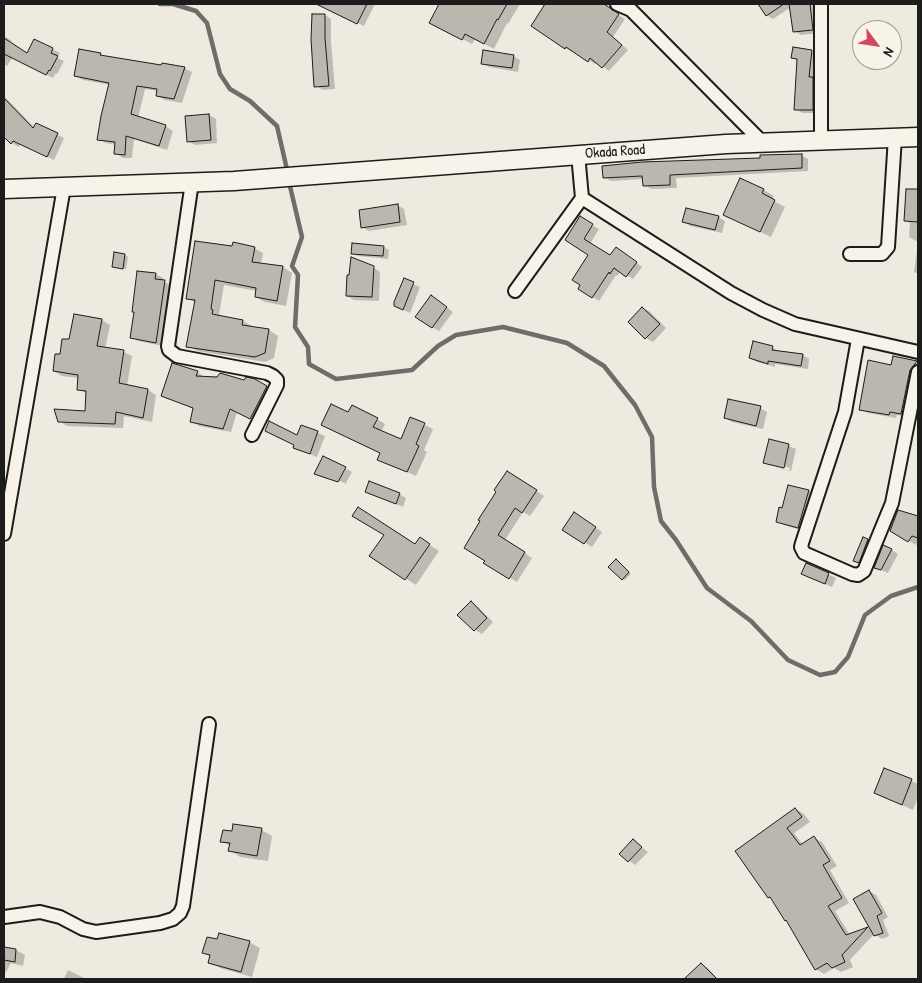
<!DOCTYPE html>
<html>
<head>
<meta charset="utf-8">
<style>
  body { margin:0 }
  #map { position:relative; width:922px; height:983px; overflow:hidden; background:#eeeae0; font-family:"Patrick Hand",sans-serif }
  canvas { display:block }
  .frame { position:absolute; inset:0; border:5px solid #1c1c1c; pointer-events:none }
  .north { position:absolute; left:852px; top:20px; width:50px; height:50px; box-sizing:border-box; background:#f7f3e8; border:1px solid #9f9d96; border-radius:50%; rotate:121deg; font-size:14px; font-weight:700; line-height:20px; text-align:center; color:#1c1c1c }
  .north::after { content:''; display:block; margin:auto; width:18px; height:22px; background:#d1495b; clip-path:polygon(50% 0,100% 100%,50% 72%,0 100%) }
</style>
</head>
<body>
<div id="map">
<canvas width="922" height="983"></canvas>
<div class="frame"></div>
<div class="north">N</div>
</div>
<script>
const context = document.querySelector('canvas').getContext('2d');
context.lineJoin = 'round';
function fillPath(path, color) {
  context.fillStyle = color;
  context.fill(path, 'evenodd');
}
function poly(rows) {
  const path = new Path2D();
  for (const r of rows) {
    path.moveTo(r[0], r[1]);
    for (let i = 2; i < r.length; i += 2) path.lineTo(r[i], r[i + 1]);
  }
  return path;
}
function trace(path, color, width, dash) {
  context.strokeStyle = color;
  context.lineWidth = width;
  context.lineCap = dash ? 'butt' : 'round';
  context.setLineDash(dash || []);
  context.stroke(path);
}
function label(font, color, halo, rows, align = 'center') {
  context.font = font + ' "Patrick Hand",sans-serif';
  context.lineWidth = 4;
  context.setLineDash([]);
  context.textBaseline = 'middle';
  context.strokeStyle = halo;
  context.fillStyle = color;
  for (const [text, x, y, turn = 0] of rows) {
    context.save();
    context.translate(x, y);
    context.rotate((+turn || 0) * Math.PI / 180);
    context.textAlign = isNaN(turn) ? turn : align;
    if (halo) context.strokeText(text, 0, 0);
    context.fillText(text, 0, 0);
    context.restore();
  }
}
const shadow = poly([
  [327,4,375,4,364,26,325,7],
  [441,4,520,4,508,24,507,23,494,49,475,39,472,44,431,23],
  [547,4,602,4,625,19,613,37,628,50,609,71,596,62,595,64,573,50,572,52,532,26],
  [759,4,817,4,819,33,801,35,794,31,791,7,773,19,766,15],
  [325,15,331,19,331,42,335,89,323,90,316,86],
  [4,36,12,41,10,43,27,54,35,40,60,53,57,58,64,61,57,74,56,73,53,78,12,58,7,66,4,64],
  [794,48,812,51,818,54,819,113,802,113,796,109,798,61,792,57],
  [100,54,105,57,162,67,184,68,192,72,182,103,165,100,157,96,158,91,145,89,138,118,165,126,173,131,167,150,134,139,132,158,123,158,116,153,116,145,106,143,98,139,110,85,83,80,75,76],
  [513,56,520,60,518,72,489,67,482,63],
  [4,96,35,128,36,124,64,138,54,160,21,144,18,147,4,136],
  [209,115,216,119,217,143,195,145,188,141],
  [801,155,808,159,808,171,676,178,677,188,651,189,644,185,644,179,611,181,604,177],
  [764,190,774,196,772,200,785,207,771,237,735,220],
  [907,190,918,191,918,274,914,272,918,242,909,237,910,223,906,221],
  [397,205,404,209,407,225,369,231,362,227],
  [718,217,725,221,722,233,690,226,684,222],
  [580,218,599,229,590,244,610,256,623,252,642,267,633,279,621,271,617,276,616,275,599,301,579,288,590,254,567,240],
  [383,247,389,250,388,259,358,256,352,253],
  [233,248,254,248,263,253,261,264,283,267,292,273,286,306,265,302,256,297,257,291,224,285,219,315,221,317,243,321,252,326,252,328,269,330,278,336,274,358,265,362,197,351,188,346,196,303,187,298],
  [125,255,128,257,126,269,113,266],
  [373,267,380,272,379,301,354,300,347,296],
  [156,274,163,278,162,281,172,286,163,346,138,341,132,337],
  [404,280,420,287,410,313,395,306],
  [438,301,453,312,439,331,432,327],
  [643,308,650,312,666,328,653,342,646,338,629,322],
  [102,320,110,325,105,349,124,352,132,356,127,386,148,390,156,395,152,422,124,416,123,428,67,426,59,421,87,412,87,394,79,389,79,378,62,376,54,371,70,341],
  [772,348,779,351,803,355,809,359,808,369,775,364,775,367,757,362,750,358],
  [894,357,918,363,918,372,908,417,897,415,896,418,868,413,861,409,892,366],
  [197,372,205,377,245,382,254,380,274,391,258,422,237,412,231,432,199,426,191,421,194,409,162,396],
  [760,408,767,412,763,429,732,422,725,418],
  [349,414,377,419,385,424,381,432,402,440,411,418,433,429,424,450,427,452,416,476,378,459,381,453],
  [302,426,325,436,317,457,301,451,298,436],
  [770,441,789,446,796,449,791,471,771,466,789,471,790,468,770,463,770,466,765,462],
  [345,468,352,472,345,485,345,483,321,475],
  [515,477,544,496,530,516,523,512,505,540,532,558,517,582,485,562],
  [808,491,815,495,805,531,784,525,777,521,783,510],
  [367,492,399,494,406,498,403,507],
  [899,512,918,518,918,540,916,545,891,530],
  [581,518,602,532,592,547,564,529],
  [864,538,875,544,862,564,855,560],
  [420,539,439,551,416,585,371,556,415,545],
  [892,550,898,554,888,573,876,568],
  [619,562,631,574,625,580,622,579],
  [806,564,836,578,832,587,809,577],
  [471,603,478,607,493,622,482,634,475,630],
  [885,769,918,784,918,797,913,810,875,793],
  [796,809,804,814,810,822,794,833,803,845,814,838,822,842,837,866,830,870,849,903,835,911,850,935,868,928,872,931,869,891,876,895,888,917,883,920,889,936,882,939,874,934,850,960,853,967,841,972,834,968,824,974,816,969,789,922,786,920,774,900,769,897,737,851],
  [262,830,272,836,268,861,240,857,230,850,230,846,222,841,233,833],
  [633,840,648,852,635,865,621,854],
  [249,942,260,948,252,977,220,968,210,962,211,957,204,953],
  [4,948,16,950,25,955,23,966,11,963,4,975],
  [701,964,708,968,718,979,691,979,688,977],
  [68,970,86,979,64,979]
]);
const stream = poly([
  [160,4,173,4,196,11,207,23,220,74,230,89,250,101,277,126,288,174],
  [289,182,302,237,292,266,298,275,295,327,308,347,309,364,336,379,412,370,438,346,456,335,503,327,567,343,604,366,635,405,652,437,654,487,661,521,676,540,707,588,751,621,788,660,820,675,835,672,848,657,865,615,891,596,918,587]
]);
const building = poly([
  [316,4,367,4,357,24,316,4],
  [439,4,507,4,498,20,497,19,484,44,465,34,462,40,429,23,439,4],
  [545,4,604,4,619,14,607,32,622,45,602,68,590,58,588,62,566,47,565,49,531,26,545,4],
  [758,4,784,4,766,16,758,4],
  [789,4,810,4,813,30,793,32,789,4],
  [312,14,325,14,325,38,329,86,314,87,311,39,312,14],
  [4,38,27,53,34,39,53,48,51,53,58,56,50,71,49,70,46,75,4,54,4,38],
  [793,47,812,50,809,77,813,77,813,110,794,110,797,59,791,58,793,47],
  [79,49,101,53,100,55,161,65,162,63,185,67,174,99,156,96,157,89,137,86,131,114,166,125,159,146,126,136,125,155,114,154,115,142,97,140,101,116,109,83,74,76,79,49],
  [483,50,514,55,512,68,481,64,483,50],
  [4,98,33,128,36,123,58,133,47,157,13,141,11,144,4,137,4,98],
  [209,114,211,140,187,142,185,116,209,114],
  [802,154,802,168,670,175,670,185,643,186,642,176,603,178,602,166,642,162,760,158,760,155,802,154],
  [740,178,764,189,762,193,775,200,760,232,723,215,740,178],
  [906,189,918,189,918,222,904,221,906,189],
  [398,204,400,222,361,228,359,210,398,204],
  [686,208,719,216,715,230,682,222,686,208],
  [580,216,593,224,584,239,610,255,616,247,637,262,626,277,614,268,610,274,609,272,592,298,578,289,580,285,572,280,588,255,565,240,580,216],
  [195,241,232,246,233,242,255,247,252,262,283,266,277,301,255,297,256,288,215,280,211,309,213,310,212,314,243,320,242,325,269,329,265,353,255,357,186,347,195,300,186,299,195,241],
  [352,243,384,246,383,256,351,254,352,243],
  [114,252,125,254,123,269,112,267,114,252],
  [351,257,374,266,372,297,346,296,347,275,349,275,351,257],
  [137,271,156,273,155,279,165,280,156,343,130,338,134,312,132,312,137,271],
  [404,278,414,282,403,310,394,306,394,302,404,278],
  [431,295,447,307,432,328,415,317,431,295],
  [642,307,660,324,645,339,628,322,642,307],
  [74,314,102,319,97,346,124,350,119,383,148,389,143,418,116,412,115,424,58,422,54,409,85,411,86,391,77,390,78,375,53,371,55,354,60,354,62,339,69,339,74,314],
  [753,341,773,346,772,350,803,354,801,366,768,361,768,364,749,358,753,341],
  [893,356,917,361,910,370,901,414,890,412,889,415,859,410,868,360,891,365,893,356],
  [172,363,198,371,196,376,217,377,220,373,244,380,246,377,255,379,267,386,250,419,230,409,223,429,190,422,193,408,161,396,172,363],
  [728,399,761,406,756,426,724,418,728,399],
  [331,404,348,412,352,405,378,418,373,427,401,439,410,417,425,423,416,444,419,446,407,472,377,460,380,453,321,425,331,404],
  [269,421,297,435,301,425,318,431,310,454,293,448,294,445,265,431,269,421],
  [769,439,789,444,784,468,763,463,769,439],
  [323,456,346,467,338,482,314,474,323,456],
  [507,471,537,490,522,513,515,508,498,535,525,552,509,579,483,563,485,561,464,548,480,521,478,520,496,492,494,490,507,471],
  [369,481,400,493,396,504,365,492,369,481],
  [788,485,809,490,798,528,776,522,779,507,782,508,788,485],
  [358,507,415,544,420,537,430,544,405,580,369,556,384,535,352,516,358,507],
  [898,510,918,516,918,538,912,536,908,542,890,531,898,510],
  [574,512,596,527,584,544,562,530,574,512],
  [863,537,868,539,859,563,853,561,863,537],
  [883,545,892,549,881,570,874,568,883,545],
  [616,559,629,572,622,580,608,567,616,559],
  [806,563,829,573,825,584,801,574,806,563],
  [471,601,487,618,474,631,457,615,471,601],
  [884,768,912,779,902,805,874,793,884,768],
  [795,808,802,817,787,828,800,845,814,836,830,861,823,865,842,898,828,906,846,935,868,927,842,955,845,962,832,968,827,963,815,970,786,920,785,921,770,897,768,898,735,851,795,808],
  [233,824,262,828,257,856,228,851,230,843,220,842,223,830,232,831,233,824],
  [633,839,642,847,628,862,619,854,633,839],
  [869,890,882,913,877,916,883,933,874,936,853,899,869,890],
  [219,933,250,941,241,972,208,963,210,955,202,953,207,937,217,939,219,933],
  [4,947,16,949,15,962,4,960,4,947],
  [701,963,717,979,684,979,701,963]
]);
const street = poly([
  [617,4,631,10,639,18,763,143],
  [821,4,821,141],
  [578,154,582,198,731,293,763,310,795,324,918,352],
  [192,182,168,346,169,350,177,356,267,373,273,376,277,380,277,385,252,435],
  [850,254,882,254,888,247,895,137],
  [515,291,582,198],
  [858,339,845,412,802,543,801,547,804,553,852,574,858,575,864,571,892,503,918,372],
  [4,534,64,187],
  [4,917,40,912,60,917,83,929,96,932,160,923,173,919,180,913,183,906,209,724]
]);
const secondary = poly([
  [4,189,234,181,726,144,918,137]
]);
const streetNames = [
  ["Okada Road",615,152,-4]
];
fillPath(shadow, '#0003');
trace(stream, '#6f6d69', 4.5);
fillPath(building, '#bab7af');
trace(building, '#1c1c1c', 1);
trace(street, '#1c1c1c', 16);
trace(secondary, '#1c1c1c', 21);
trace(street, '#f7f3e8', 12);
trace(secondary, '#f7f3e8', 18);
label('15px', '#1c1c1c', '#f7f3e8', streetNames);
</script>
</body>
</html>
